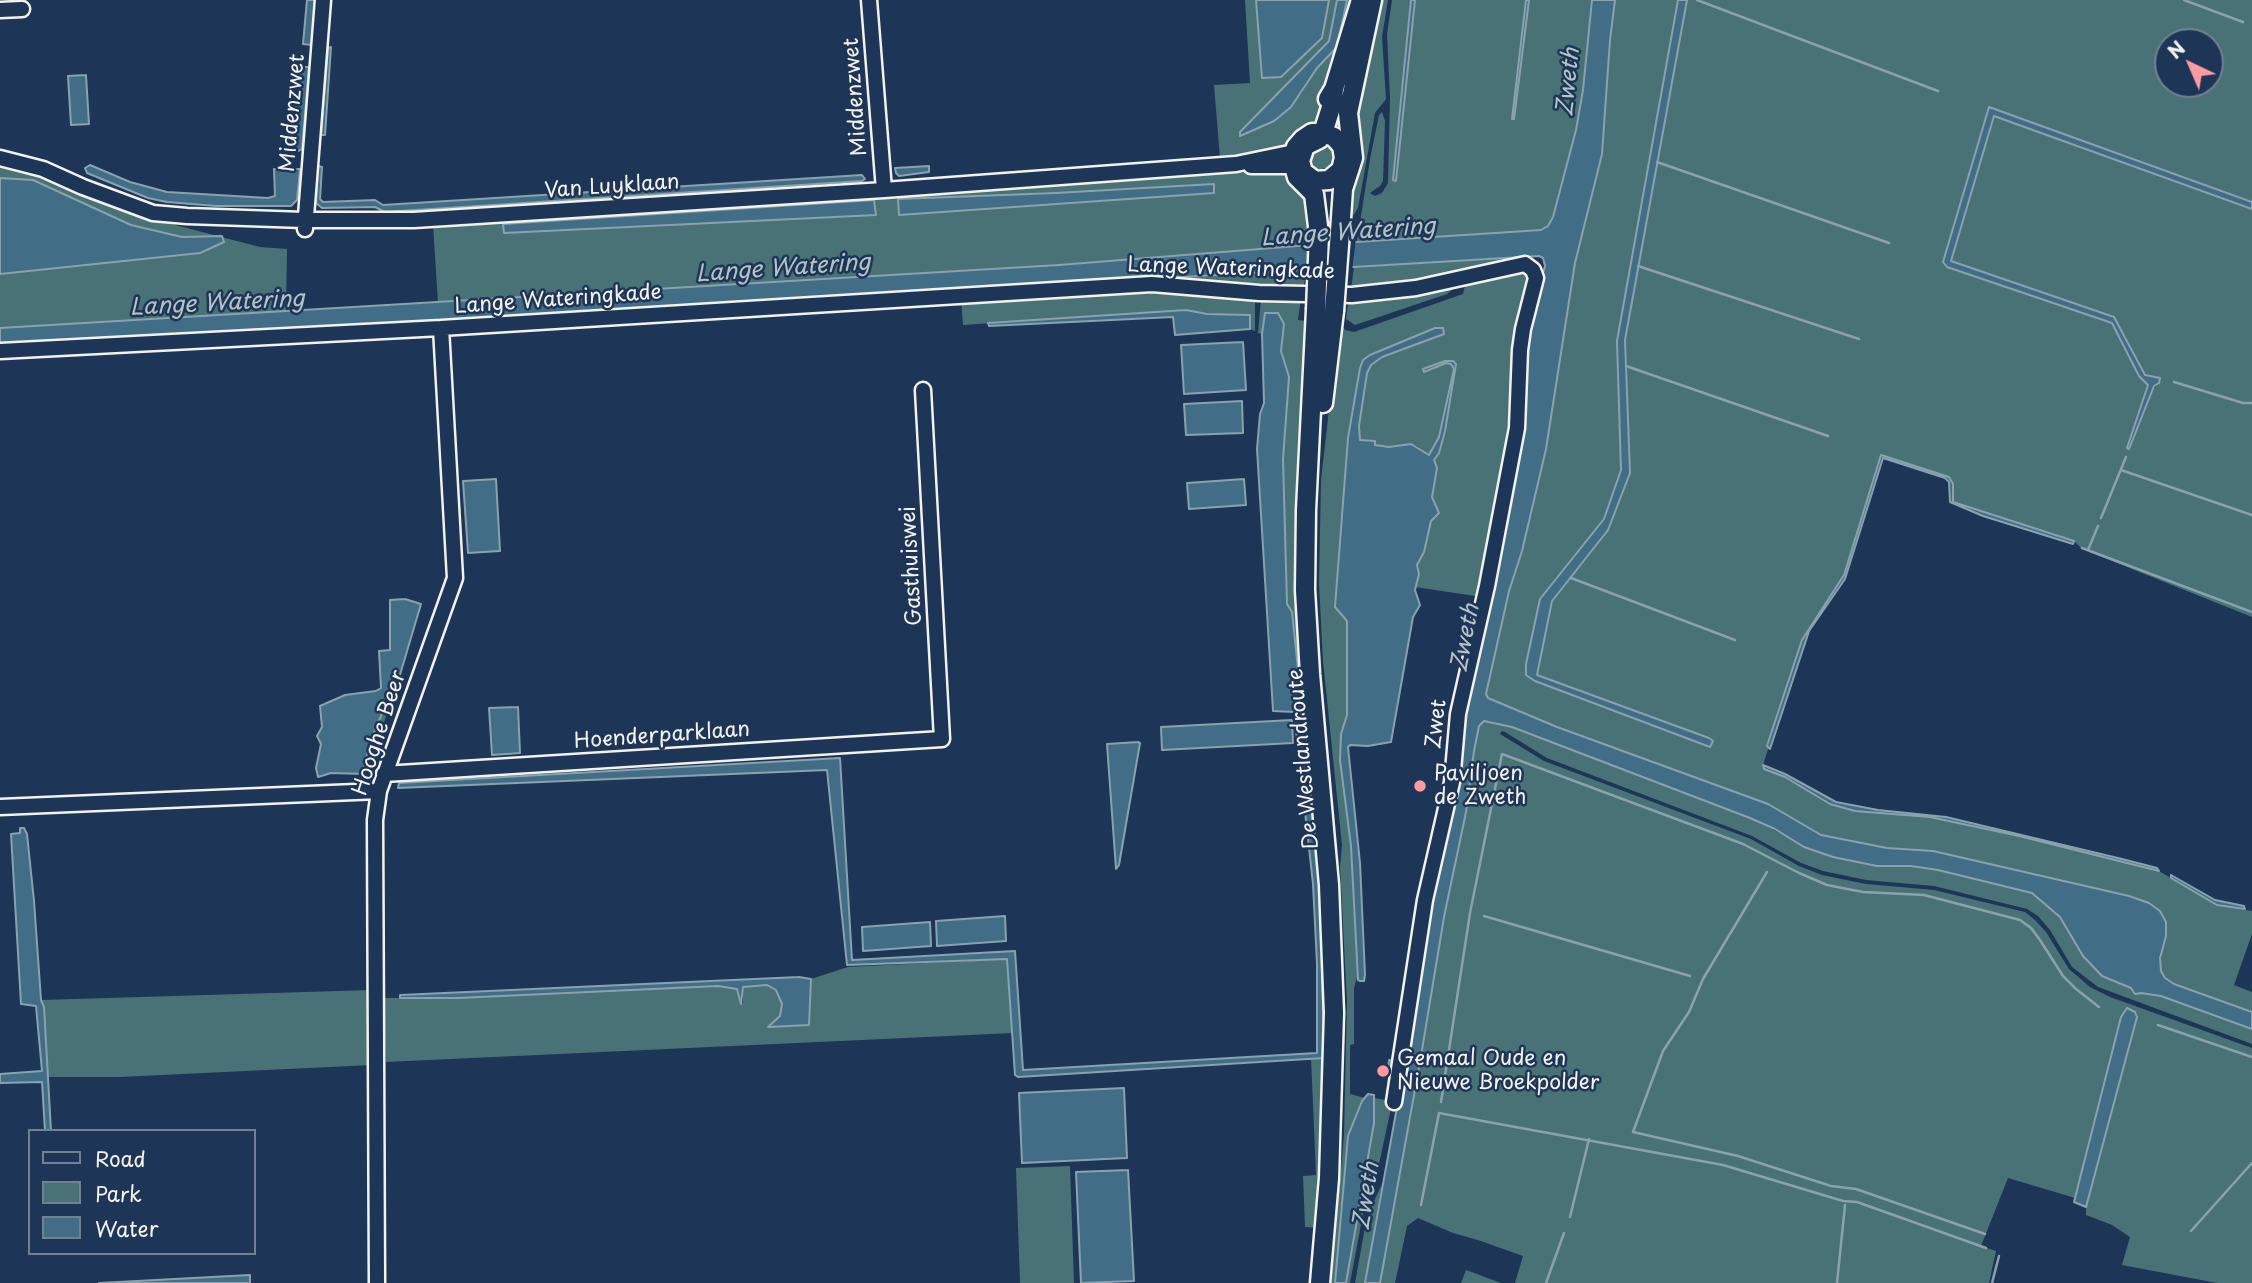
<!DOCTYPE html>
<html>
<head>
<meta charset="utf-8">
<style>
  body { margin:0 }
  #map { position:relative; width:2252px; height:1283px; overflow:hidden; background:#1d3557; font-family:"Playpen Sans",sans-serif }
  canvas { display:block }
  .legend { position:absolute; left:28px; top:1129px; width:228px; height:126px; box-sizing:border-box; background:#1d3557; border:2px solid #738091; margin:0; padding:9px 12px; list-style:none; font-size:21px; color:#f4f1e8 }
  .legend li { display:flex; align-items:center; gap:14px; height:35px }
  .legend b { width:35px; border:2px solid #738091 }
  .north { position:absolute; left:2154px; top:28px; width:70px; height:70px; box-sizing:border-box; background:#1d3557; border:2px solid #738091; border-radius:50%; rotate:316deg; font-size:19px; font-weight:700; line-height:28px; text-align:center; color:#f4f1e8 }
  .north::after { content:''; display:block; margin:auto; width:24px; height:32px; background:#ff9aa2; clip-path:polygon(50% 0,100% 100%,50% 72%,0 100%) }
</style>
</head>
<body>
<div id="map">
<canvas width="2252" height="1283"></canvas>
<ul class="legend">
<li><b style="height:9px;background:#1d3557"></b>Road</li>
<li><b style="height:19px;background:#497277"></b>Park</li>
<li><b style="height:19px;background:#416d87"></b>Water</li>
</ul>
<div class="north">N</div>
</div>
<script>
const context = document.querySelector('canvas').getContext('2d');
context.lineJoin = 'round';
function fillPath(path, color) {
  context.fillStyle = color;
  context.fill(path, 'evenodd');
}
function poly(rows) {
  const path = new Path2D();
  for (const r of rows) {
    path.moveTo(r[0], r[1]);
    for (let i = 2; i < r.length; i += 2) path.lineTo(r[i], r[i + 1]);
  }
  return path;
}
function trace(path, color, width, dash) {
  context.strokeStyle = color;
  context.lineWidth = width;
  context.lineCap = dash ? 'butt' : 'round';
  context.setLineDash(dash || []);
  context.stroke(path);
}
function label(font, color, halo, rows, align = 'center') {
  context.font = font + ' "Playpen Sans",sans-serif';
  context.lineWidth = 5;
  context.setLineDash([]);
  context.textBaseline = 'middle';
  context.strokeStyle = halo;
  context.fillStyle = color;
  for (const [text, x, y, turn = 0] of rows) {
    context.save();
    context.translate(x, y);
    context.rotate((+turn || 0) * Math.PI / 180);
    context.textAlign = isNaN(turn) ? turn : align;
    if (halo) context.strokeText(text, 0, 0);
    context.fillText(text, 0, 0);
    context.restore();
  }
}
const green = poly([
  [1245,0,1256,0,1262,78,1281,77,1322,38,1329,0,1337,0,1329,41,1239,135,1301,94,1317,68,1337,47,1347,0,1356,0,1315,122,1283,148,1250,156,1220,158,1214,85,1250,83],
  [1381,0,1388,0,1382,37,1386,99,1375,113,1358,208,1350,221,1346,221,1351,129],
  [1392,0,1411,0,1393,180,1396,181,1415,0,1592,0,1583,90,1576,130,1561,192,1553,217,1548,226,1541,230,1357,241,1370,159,1379,115,1382,112,1385,121,1383,181,1380,186,1370,193,1375,196,1382,193,1388,183,1390,98,1387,34],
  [1615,0,1678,0,1617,340,1621,470,1604,519,1540,599,1526,675,1535,681,1710,747,1713,741,1709,738,1537,675,1552,601,1608,530,1630,473,1625,340,1687,0,2252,0,2252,202,1989,107,1943,262,1947,267,2112,323,2139,376,2148,384,2146,396,2159,383,2145,376,2114,317,1951,261,1994,115,2252,209,2252,617,2082,549,2074,541,1953,502,1953,484,1949,477,1881,456,1844,575,1802,640,1763,765,1764,769,1785,777,1830,804,1855,811,1930,817,2019,836,2159,871,2217,905,2252,911,2252,934,2234,985,2252,992,2252,1012,2174,984,2165,978,2161,971,2160,958,2166,936,2166,922,2156,907,2149,903,2129,896,1933,851,1887,848,1821,835,1768,804,1557,727,1488,698,1486,694,1509,591,1522,551,1546,449,1575,263,1602,154,1610,40],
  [2168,42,2210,42,2210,84,2168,84],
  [1324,144,1331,149,1333,160,1328,167,1319,170,1313,167,1311,157,1315,152,1321,150],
  [0,164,34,171,152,219,260,247,287,249,286,312,0,328],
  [1276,172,1281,172,1290,179,1309,201,1312,213,1310,245,1059,265,438,303,432,209,505,204,872,196,1174,174],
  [1538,256,1460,276,1351,290,1354,267],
  [1521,270,1530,279,1516,390,1482,597,1415,587,1419,574,1418,562,1424,552,1428,529,1431,521,1439,511,1432,497,1437,468,1434,460,1417,446,1408,444,1390,447,1375,445,1375,442,1347,621,1347,715,1341,734,1340,760,1351,846,1358,974,1354,988,1354,1044,1350,1045,1350,1094,1365,1098,1348,1136,1335,1283,1331,1283,1344,1135,1347,1001,1340,867,1342,845,1323,661,1319,583,1321,480,1339,321,1345,330,1354,332,1463,294,1466,281],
  [1306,271,1303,291,1163,279],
  [1450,286,1453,289,1447,294,1355,325,1346,319,1349,298],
  [1154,287,1255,296,1255,331,1250,329,1250,315,1207,314,1186,310,963,325,961,299],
  [1261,299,1301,299,1298,320,1306,321,1305,353,1309,364,1305,447,1329,946,1322,1228,1305,1227,1303,1176,1316,1175,1311,1058,1324,1058,1320,879,1292,612,1287,604,1283,459,1289,377,1281,351,1284,324,1265,313,1262,334,1258,333],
  [394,695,365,774,364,767,371,740,388,699],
  [1484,721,1512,727,1750,818,1818,852,1833,857,1877,866,1911,866,1938,870,2032,893,2060,917,2083,956,2102,976,2131,988,2137,994,2141,993,2161,996,2252,1029,2252,1044,2098,987,2072,967,2050,930,2038,916,2027,909,1934,886,1866,880,1823,871,1801,863,1752,836,1547,758,1505,732,1502,731,1500,734,1544,761,1751,839,1799,866,1822,875,1866,884,1934,890,2025,912,2035,920,2046,932,2069,969,2090,987,2110,997,2252,1048,2252,1283,2217,1283,2122,1265,2130,1237,2112,1225,2086,1215,2086,1207,2137,1017,2135,1012,2122,1014,2075,1198,2008,1178,1981,1246,1996,1251,1989,1283,1515,1283,1523,1256,1478,1240,1453,1233,1418,1218,1407,1226,1395,1283,1380,1283,1420,1062,1444,917,1466,812,1474,751,1479,726],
  [1007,959,1013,1033,386,1062,383,998,458,998,718,986,737,989,740,1003,743,1003,743,987,767,985,776,990,782,1004,780,1016,769,1027,808,1025,811,979,848,967],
  [372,990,372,1065,120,1077,48,1077,44,1007,41,1000],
  [1374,1098,1386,1100,1391,1108,1374,1188,1363,1214,1350,1283,1346,1283,1374,1124],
  [1070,1166,1074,1283,1020,1283,1016,1168],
  [1382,1184,1365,1283,1355,1283,1367,1216],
  [1466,1270,1501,1283,1461,1283]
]);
const water = poly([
  [307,0,315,0,312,45,303,44,307,0],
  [1256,0,1329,0,1322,38,1281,77,1262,78,1256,0],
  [1337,0,1347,0,1337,47,1317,68,1291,107,1274,121,1240,136,1240,132,1329,41,1337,0],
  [1411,0,1415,0,1396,181,1393,180,1411,0],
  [1526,0,1529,0,1514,119,1512,119,1526,0],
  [1592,0,1615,0,1610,40,1602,154,1575,263,1546,449,1522,551,1509,591,1486,694,1488,698,1557,727,1768,804,1821,835,1887,848,1933,851,2129,896,2149,903,2160,911,2166,922,2166,936,2160,958,2161,971,2165,978,2174,984,2252,1012,2252,1029,2161,996,2141,993,2135,994,2131,988,2102,976,2083,956,2060,917,2032,893,1938,870,1911,866,1877,866,1833,857,1804,847,1775,829,1750,818,1512,727,1484,721,1479,726,1474,751,1466,812,1444,917,1420,1062,1380,1283,1365,1283,1403,1074,1388,1069,1389,1060,1403,1062,1465,704,1522,436,1528,325,1545,266,1543,258,1539,256,0,347,0,328,1059,265,1310,245,1541,230,1548,226,1553,217,1576,130,1583,90,1592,0],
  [1678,0,1687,0,1625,340,1630,473,1608,530,1552,601,1537,675,1709,738,1713,741,1710,747,1535,681,1526,675,1526,664,1540,599,1604,519,1621,470,1617,341,1678,0],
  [331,47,325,135,321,135,328,48,331,47],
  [301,67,309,67,302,149,298,151,294,149,297,121,295,109,300,93,301,67],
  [86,75,89,124,71,125,68,76,86,75],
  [1989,107,2252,202,2252,209,1994,116,1951,261,2114,317,2145,375,2160,378,2159,383,2154,386,2129,449,2127,448,2148,385,2139,376,2112,323,1947,267,1943,262,1989,107],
  [90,165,130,182,167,192,268,198,275,196,274,169,300,169,297,200,291,206,216,206,167,202,148,198,87,173,85,168,90,165],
  [318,166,322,167,320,199,323,202,375,200,383,205,862,175,865,179,862,181,385,212,375,207,322,208,316,203,318,166],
  [929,166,929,172,899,176,896,173,895,168,929,166],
  [0,178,33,180,131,225,182,237,222,236,224,242,200,253,0,274,0,178],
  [1214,184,1214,193,899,215,898,199,1056,193,1214,184],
  [874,200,876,215,504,233,503,224,874,200],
  [1186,310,1207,314,1250,315,1250,329,1175,335,1173,317,989,326,988,323,1186,310],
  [1265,313,1278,313,1284,324,1281,351,1289,377,1283,459,1287,604,1292,612,1320,879,1324,1058,1018,1077,1015,1075,1007,959,847,965,827,770,398,788,399,783,840,758,852,960,1015,951,1023,1070,1317,1053,1317,964,1313,884,1294,712,1273,711,1257,449,1260,414,1264,403,1262,334,1265,313],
  [1435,328,1443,328,1444,334,1382,357,1371,365,1367,373,1359,426,1360,440,1375,441,1375,445,1389,447,1411,444,1429,455,1439,437,1454,369,1451,364,1446,363,1424,372,1423,369,1445,361,1453,361,1456,364,1445,431,1439,453,1434,460,1437,468,1432,497,1439,513,1431,521,1424,552,1417,565,1419,574,1415,590,1420,605,1413,617,1391,742,1368,746,1350,745,1348,747,1360,863,1365,975,1364,981,1360,981,1358,980,1351,846,1340,760,1341,734,1347,715,1347,621,1335,607,1348,438,1360,368,1363,360,1370,355,1435,328],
  [1243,342,1246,390,1184,394,1181,345,1243,342],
  [1242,401,1243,433,1186,435,1184,404,1242,401],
  [1881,455,1949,477,1953,484,1953,502,2074,541,2073,544,1983,516,1950,502,1949,482,1945,478,1883,458,1845,579,1809,631,1770,749,1767,746,1802,640,1844,575,1881,455],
  [496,479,500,551,468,553,463,481,496,479],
  [1244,479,1246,505,1189,509,1187,483,1244,479],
  [405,599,421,604,394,695,388,699,371,740,364,767,365,774,331,773,318,777,316,768,321,744,317,736,322,727,320,706,345,695,376,691,381,688,379,651,390,650,390,600,405,599],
  [518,707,520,753,492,755,489,708,518,707],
  [1292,720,1293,743,1162,750,1161,727,1292,720],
  [1138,742,1140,743,1119,865,1116,869,1107,744,1138,742],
  [1763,765,1785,774,1836,802,1878,810,1946,817,2122,859,2157,868,2159,871,2019,836,1930,817,1855,811,1830,804,1785,777,1764,769,1763,765],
  [20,828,24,828,27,834,34,901,41,1000,44,1007,51,1131,45,1131,42,1082,0,1083,0,1074,42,1071,36,1006,21,1004,11,834,20,833,20,828],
  [2171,875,2215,900,2244,906,2245,909,2217,905,2171,878,2171,875],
  [1005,916,1006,941,937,946,936,921,1005,916],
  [930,922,931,946,863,951,862,927,930,922],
  [799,977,811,979,809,1025,768,1027,780,1016,782,1004,776,990,767,985,743,987,741,1004,737,989,718,986,458,998,400,998,400,995,799,977],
  [2127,1008,2135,1012,2137,1017,2086,1207,2074,1202,2121,1017,2127,1008],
  [1124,1088,1127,1158,1022,1163,1019,1093,1124,1088],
  [1368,1094,1374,1095,1374,1123,1346,1283,1335,1283,1348,1136,1362,1101,1368,1094],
  [1128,1170,1134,1281,1081,1283,1076,1172,1128,1170],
  [250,1275,250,1283,99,1283,250,1275]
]);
const pier = poly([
  [1356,238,1352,271,1306,275,1311,241]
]);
const stream = poly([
  [1697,0,1938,91],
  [2184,0,2243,22],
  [1657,162,1889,243],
  [1638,266,1859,339],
  [1626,366,1828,436],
  [2174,382,2243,403,2252,403],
  [2121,470,2252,515],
  [2101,518,2126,457],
  [2082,548,2252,612],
  [2088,550,2098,526],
  [1571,578,1735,640],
  [1767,872,1703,979,1689,1012,1663,1051,1633,1132,1738,1156,1831,1186,1856,1189,1985,1234],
  [1484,916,1690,976],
  [2158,1025,2252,1057],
  [1441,1102,1470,913,1502,754,1743,844,1799,873,1827,885,1863,892,1924,895,2020,920,2031,928,2040,940,2063,976,2076,989,2099,1007],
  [1421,1205,1439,1113,1723,1165,1843,1201,1857,1202,1986,1248],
  [1570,1217,1589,1139],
  [2191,1231,2252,1163],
  [1546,1283,1564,1233],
  [1837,1283,1845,1205],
  [1992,1283,1999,1256]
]);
const minor = poly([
  [869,0,884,190],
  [0,10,22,9],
  [0,158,43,169,83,187,153,213,187,216,304,220,414,220,884,190,1236,164,1294,152],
  [1251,166,1293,166],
  [305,229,323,0],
  [0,351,441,328,1152,284,1259,293,1352,295,1416,288,1525,264,1533,270,1536,278,1523,329,1520,350,1517,428,1487,586,1458,714,1452,782,1425,900,1394,1102],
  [384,774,942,739,923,390],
  [0,807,379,791],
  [377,1283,375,820,379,791,455,578,441,328]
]);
const major = poly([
  [1328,99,1334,89,1361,0],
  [1340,232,1343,189,1353,158,1348,113,1372,0],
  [1319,234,1314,194,1297,177,1292,159,1296,147,1303,139,1312,133,1323,133,1334,137,1342,146,1344,158,1341,170,1329,180,1315,181,1303,172,1300,161,1305,146,1319,139,1323,133,1333,101,1334,89],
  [1316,310,1306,510,1305,590,1310,674,1329,885,1334,1013,1329,1178,1320,1283],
  [1323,403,1334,311]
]);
const majorBridge = poly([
  [1316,310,1319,234],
  [1334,311,1340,232]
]);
const markers = [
  [1420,786,7,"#ff9aa2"],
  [1383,1071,7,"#ff9aa2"]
];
const streetNames = [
  ["Middenzwet",856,97,-94],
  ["Middenzwet",293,113,-85],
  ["Van Luyklaan",612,187,-4],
  ["Lange Wateringkade",1231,269,2],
  ["Lange Wateringkade",558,300,-4],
  ["Gasthuiswei",912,566,-93],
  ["Zwet",1437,724,-83],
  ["Hooghe Beer",380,733,-72],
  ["Hoenderparklaan",662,736,-4],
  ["De Westlandroute",1304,759,-95]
];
const poiNames = [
  ["Paviljoen",1434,774],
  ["de Zweth",1434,798],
  ["Gemaal Oude en",1397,1059],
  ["Nieuwe Broekpolder",1397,1083]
];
const waterNames = [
  ["Zweth",1569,82,-84],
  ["Lange Watering",1348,233,-4],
  ["Lange Watering",783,269,-4],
  ["Lange Watering",217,304,-3],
  ["Zweth",1466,638,-79],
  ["Zweth",1367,1196,-81]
];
fillPath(green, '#497277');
fillPath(water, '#416d87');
trace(water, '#89a2ae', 2);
fillPath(pier, '#1d3557');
trace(stream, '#89a2ae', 2.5);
trace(minor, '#f4f1e8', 19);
trace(major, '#f4f1e8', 23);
trace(minor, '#1d3557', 14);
trace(major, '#1d3557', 18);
trace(majorBridge, '#f4f1e8', 23, []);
trace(majorBridge, '#1d3557', 18);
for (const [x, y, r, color] of markers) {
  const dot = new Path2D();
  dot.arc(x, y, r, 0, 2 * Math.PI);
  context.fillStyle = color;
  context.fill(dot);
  trace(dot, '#1d3557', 2.5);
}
label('21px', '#f4f1e8', '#1d3557', streetNames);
label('21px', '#f4f1e8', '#1d3557', poiNames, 'left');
label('italic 23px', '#b5c3c6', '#1d3557', waterNames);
</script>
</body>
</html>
